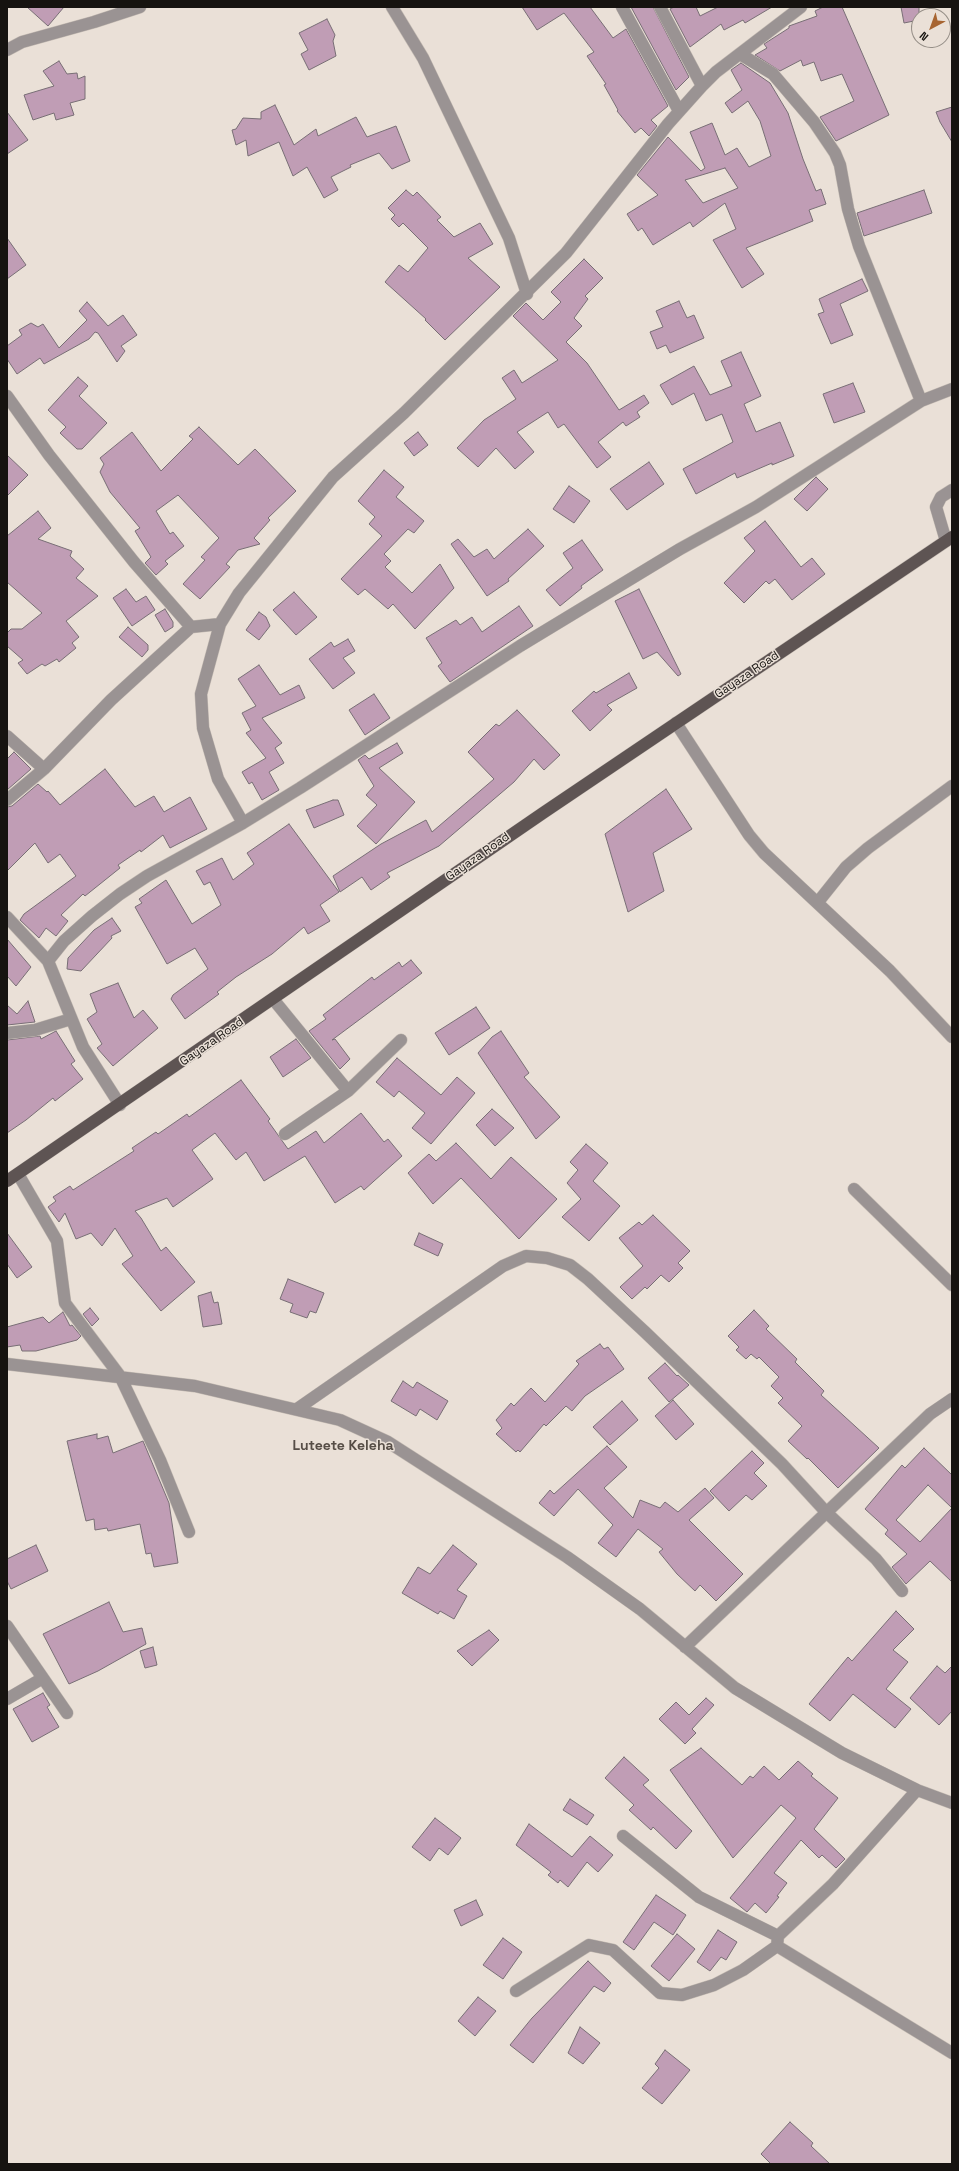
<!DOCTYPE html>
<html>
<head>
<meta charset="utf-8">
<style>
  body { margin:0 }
  #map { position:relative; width:959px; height:2171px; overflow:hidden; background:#eae0d7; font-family:"Space Grotesk",sans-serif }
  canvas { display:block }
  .frame { position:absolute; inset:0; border:8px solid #161310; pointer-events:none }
  .north { position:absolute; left:911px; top:8px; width:40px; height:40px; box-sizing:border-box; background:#eae0d7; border:1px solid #958e87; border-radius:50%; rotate:221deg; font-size:11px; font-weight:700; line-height:16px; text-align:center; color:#161310 }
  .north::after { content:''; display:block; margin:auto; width:14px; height:18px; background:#a76532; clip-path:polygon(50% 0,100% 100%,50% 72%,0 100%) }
</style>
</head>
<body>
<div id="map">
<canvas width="959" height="2171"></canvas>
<div class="frame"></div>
<div class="north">N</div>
</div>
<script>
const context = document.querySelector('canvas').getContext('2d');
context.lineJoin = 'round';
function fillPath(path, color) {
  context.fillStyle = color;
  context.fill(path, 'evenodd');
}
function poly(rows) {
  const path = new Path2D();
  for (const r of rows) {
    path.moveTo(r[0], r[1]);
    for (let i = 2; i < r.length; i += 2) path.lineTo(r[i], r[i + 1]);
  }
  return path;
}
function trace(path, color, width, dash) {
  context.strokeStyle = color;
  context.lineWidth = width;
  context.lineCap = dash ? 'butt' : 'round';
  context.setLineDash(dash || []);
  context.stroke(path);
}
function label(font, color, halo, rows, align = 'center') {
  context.font = font + ' "Space Grotesk",sans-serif';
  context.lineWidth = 3;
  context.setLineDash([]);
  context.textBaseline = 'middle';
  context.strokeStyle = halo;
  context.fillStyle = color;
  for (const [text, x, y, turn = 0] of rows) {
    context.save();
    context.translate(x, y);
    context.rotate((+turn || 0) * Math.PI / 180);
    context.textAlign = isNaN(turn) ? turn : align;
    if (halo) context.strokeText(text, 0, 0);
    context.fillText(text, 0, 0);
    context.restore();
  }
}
const building = poly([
  [27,7,64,7,48,26,27,7],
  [522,7,590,7,613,38,626,29,668,106,651,120,657,126,649,136,641,128,635,133,617,111,618,110,604,85,606,84,587,56,594,52,564,13,537,30,522,7],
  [631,7,653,7,689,77,676,90,631,7],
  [674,7,696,7,700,16,718,7,772,7,745,23,743,20,724,30,721,24,690,47,670,9,674,7],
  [823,7,842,7,889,115,836,141,820,117,854,101,842,74,821,81,814,62,803,66,801,60,780,71,755,55,767,48,764,44,789,28,789,26,817,16,815,11,823,7],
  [901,7,919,7,919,20,904,23,901,7],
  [327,19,335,35,333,41,336,56,309,70,301,54,308,50,299,33,327,19],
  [59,61,67,74,77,73,78,79,85,76,85,99,70,103,74,115,56,120,54,113,33,120,24,95,54,86,43,71,59,61],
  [741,63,770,83,788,113,803,159,816,191,821,189,826,204,809,210,813,221,746,248,764,274,742,288,713,240,736,229,725,203,693,227,690,222,653,245,642,228,638,231,627,214,658,195,637,175,668,137,701,171,705,168,690,132,712,123,725,155,737,148,749,167,771,156,760,121,748,101,732,113,725,103,742,90,731,70,741,63],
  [725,168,738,188,703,203,685,180,725,168],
  [275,105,294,145,316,129,318,136,356,117,367,137,396,126,410,161,392,169,379,153,350,165,351,167,331,177,338,190,324,198,307,167,293,176,279,142,248,156,246,140,236,145,232,130,236,129,243,118,261,119,261,112,275,105],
  [952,107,952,142,940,122,936,112,952,107],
  [7,112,28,140,7,154,7,112],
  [406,190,413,196,417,192,441,217,437,220,454,237,480,223,493,244,468,258,500,287,445,340,425,320,426,319,385,282,399,265,408,272,428,248,403,223,399,227,391,219,395,215,388,208,406,190],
  [924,190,932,213,864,236,857,213,924,190],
  [7,238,26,265,7,279,7,238],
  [584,259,603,278,585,296,588,299,574,318,582,326,566,342,587,363,619,410,644,395,649,403,637,412,640,417,626,426,623,422,598,442,611,457,597,468,564,424,558,428,548,412,517,432,534,452,515,469,496,448,478,467,457,448,484,420,516,399,502,378,514,370,522,383,558,360,513,316,526,303,543,320,561,302,551,292,584,259],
  [862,279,868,291,840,304,853,335,831,344,818,314,824,312,819,299,862,279],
  [679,301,687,318,694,315,704,338,670,353,666,345,657,349,650,332,663,327,656,311,679,301],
  [87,302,108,326,123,315,137,335,121,346,125,351,117,362,98,333,95,332,89,339,44,364,40,358,17,374,7,359,7,346,22,335,19,330,31,323,38,327,43,324,59,348,87,320,79,311,87,302],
  [741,352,761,396,744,404,756,432,780,422,794,456,772,465,772,463,737,478,735,473,696,494,683,469,733,442,722,414,706,421,694,393,672,405,660,385,694,366,710,395,732,386,721,361,741,352],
  [78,377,88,386,79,396,107,423,82,449,77,449,60,433,66,427,48,410,78,377],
  [853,383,865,412,834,423,823,394,853,383],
  [199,427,238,465,255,449,296,491,268,518,270,520,254,538,260,544,238,550,226,564,230,567,200,599,183,584,205,560,201,557,219,538,178,495,156,511,170,534,173,532,184,546,165,561,168,564,156,575,145,563,151,557,135,531,140,528,110,492,100,472,104,464,100,458,132,432,161,471,193,439,189,436,199,427],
  [418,432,428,445,414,456,404,443,418,432],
  [7,455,28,475,7,496,7,455],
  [649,462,664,484,627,510,610,489,649,462],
  [384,470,404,487,396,497,424,521,414,533,408,529,384,554,391,561,385,567,412,593,440,564,454,588,415,629,393,604,388,609,365,589,358,595,341,579,382,536,369,524,375,517,358,501,384,470],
  [816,477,828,489,807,511,794,499,816,477],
  [569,486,590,501,574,523,553,509,569,486],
  [38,511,51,528,38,539,72,551,70,556,84,569,76,578,98,596,66,621,79,637,72,643,76,648,59,662,57,659,45,666,42,664,27,674,18,663,23,660,7,646,7,633,11,629,22,629,42,613,7,582,7,536,38,511],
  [765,521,801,567,812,558,825,574,792,600,775,579,769,584,766,581,744,603,724,583,755,551,744,538,765,521],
  [528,529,544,546,508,579,509,581,487,596,451,544,458,539,474,557,487,549,494,559,528,529],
  [582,540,603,570,581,586,582,588,560,606,546,590,573,568,563,553,582,540],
  [126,589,136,602,146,596,155,610,132,626,113,598,126,589],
  [639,589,681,674,678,676,657,652,643,659,615,601,639,589],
  [294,592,317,617,296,635,273,610,294,592],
  [519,606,533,626,450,682,438,666,442,663,426,638,456,620,460,625,472,617,482,632,519,606],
  [165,609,173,622,173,627,165,632,155,615,165,609],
  [259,612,266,617,270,626,259,640,246,630,259,612],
  [128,627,148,645,148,650,142,657,119,637,128,627],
  [348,639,355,651,343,658,355,673,333,689,309,659,331,642,334,647,348,639],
  [259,665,280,695,299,685,305,698,262,718,282,743,275,748,284,763,269,772,279,790,262,800,252,782,249,784,242,772,266,758,246,733,251,730,242,713,256,706,238,679,259,665],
  [629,673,637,688,607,705,612,710,590,731,572,711,594,691,596,693,629,673],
  [374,694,390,718,365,735,349,710,374,694],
  [517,710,560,755,544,770,534,759,514,782,439,846,387,873,390,877,371,890,362,877,340,892,333,876,381,844,426,820,432,832,494,779,468,752,496,724,499,726,517,710],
  [397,743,403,753,379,768,415,802,376,844,357,826,377,805,366,795,374,786,358,760,365,755,369,759,397,743],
  [14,752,31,769,7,790,7,759,14,752],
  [105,769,135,807,154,796,164,812,190,797,207,829,170,848,163,835,141,852,140,850,118,865,120,868,85,896,83,894,61,915,68,921,56,936,46,928,39,938,20,920,24,914,76,876,60,854,48,863,35,843,7,871,7,807,12,806,38,784,47,792,48,791,60,805,105,769],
  [666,789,692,829,653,853,664,891,628,912,605,834,666,789],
  [333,800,338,800,344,815,314,828,306,810,333,800],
  [289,824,339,892,320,905,330,921,308,934,304,927,272,954,236,977,217,992,219,994,185,1019,171,999,173,995,208,969,195,948,167,964,135,907,142,903,139,899,166,880,192,924,221,905,210,882,204,885,196,871,222,858,233,880,254,864,247,853,289,824],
  [112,918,121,931,111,936,112,938,81,971,67,969,68,958,94,930,112,918],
  [7,939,31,967,16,986,7,976,7,939],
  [411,960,422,973,332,1040,335,1039,350,1059,340,1069,309,1031,326,1019,323,1015,372,977,374,980,399,962,402,967,411,960],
  [118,983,134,1018,143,1010,158,1028,113,1066,97,1048,102,1044,87,1019,97,1012,90,994,118,983],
  [28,1001,35,1022,7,1025,7,1005,17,1014,28,1001],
  [476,1007,490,1028,449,1055,435,1033,476,1007],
  [56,1031,75,1061,71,1064,83,1079,55,1101,53,1098,26,1120,7,1133,7,1040,40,1036,41,1039,56,1031],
  [501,1031,529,1073,524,1077,560,1117,536,1139,478,1053,492,1037,501,1031],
  [296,1039,311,1058,283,1077,270,1057,296,1039],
  [397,1058,441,1095,457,1077,475,1093,431,1144,412,1128,425,1113,399,1091,394,1097,376,1082,397,1058],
  [241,1080,270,1119,268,1121,288,1149,316,1131,324,1143,361,1113,384,1142,388,1139,402,1156,364,1190,361,1186,335,1203,305,1156,264,1181,246,1152,236,1160,215,1133,192,1150,213,1179,173,1207,167,1198,135,1211,141,1218,161,1251,166,1247,195,1282,161,1311,122,1264,133,1256,115,1228,102,1246,91,1233,76,1239,65,1213,59,1222,48,1207,56,1201,53,1197,70,1186,73,1190,134,1151,132,1148,156,1132,158,1134,187,1114,189,1117,241,1080],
  [492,1109,514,1128,495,1146,476,1125,492,1109],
  [456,1143,491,1179,511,1157,557,1199,519,1239,461,1178,433,1204,408,1173,429,1154,436,1161,456,1143],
  [586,1144,608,1163,593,1181,620,1206,589,1241,562,1217,581,1199,567,1183,578,1170,570,1162,586,1144],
  [653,1215,690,1251,678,1263,683,1268,669,1282,661,1275,647,1289,645,1287,632,1299,620,1287,643,1266,619,1238,639,1222,642,1225,653,1215],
  [7,1233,32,1267,17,1278,7,1264,7,1233],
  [419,1233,443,1244,438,1256,414,1245,419,1233],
  [288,1279,324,1293,316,1313,310,1311,307,1318,290,1312,293,1304,280,1299,288,1279],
  [211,1292,214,1303,218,1302,222,1324,203,1327,198,1296,211,1292],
  [90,1308,99,1319,92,1326,83,1314,90,1308],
  [754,1310,769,1326,766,1329,797,1359,795,1362,824,1391,821,1395,879,1448,838,1488,808,1458,807,1459,788,1441,802,1426,778,1403,783,1398,771,1386,779,1377,759,1357,757,1359,751,1354,746,1359,736,1350,739,1347,728,1336,754,1310],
  [63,1312,70,1326,72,1325,81,1336,77,1340,36,1351,22,1351,20,1345,7,1347,7,1327,43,1317,49,1323,63,1312],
  [600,1344,604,1349,608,1347,624,1369,585,1396,572,1411,566,1406,546,1426,544,1424,520,1452,518,1450,516,1452,496,1434,502,1428,496,1420,511,1403,514,1406,531,1388,545,1402,579,1364,576,1361,600,1344],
  [665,1363,677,1376,678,1375,689,1385,669,1402,648,1378,665,1363],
  [403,1381,413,1388,417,1382,448,1401,437,1420,420,1409,416,1416,391,1401,403,1381],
  [673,1400,694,1424,676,1440,655,1416,673,1400],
  [622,1401,638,1420,610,1445,593,1427,622,1401],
  [97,1434,97,1439,108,1436,113,1453,143,1441,169,1503,178,1563,154,1567,151,1553,146,1554,140,1524,108,1531,107,1528,95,1530,94,1519,86,1521,67,1441,97,1434],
  [607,1446,627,1467,604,1488,633,1518,640,1500,660,1508,665,1502,678,1512,705,1488,714,1498,689,1520,743,1574,716,1601,700,1585,695,1591,677,1574,659,1552,663,1549,638,1529,616,1557,598,1543,613,1525,578,1489,554,1516,539,1503,550,1490,554,1494,607,1446],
  [924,1448,952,1475,952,1582,930,1561,906,1584,892,1567,907,1554,885,1534,888,1530,865,1509,902,1465,905,1468,924,1448],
  [928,1485,952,1508,920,1542,896,1520,928,1485],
  [752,1451,764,1463,754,1473,767,1486,752,1500,746,1495,729,1511,710,1491,752,1451],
  [36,1545,48,1571,11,1589,7,1581,7,1559,36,1545],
  [453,1545,477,1564,457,1590,467,1596,454,1619,440,1611,438,1614,402,1593,418,1567,430,1574,453,1545],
  [109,1602,123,1632,142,1628,146,1644,98,1671,69,1684,43,1634,109,1602],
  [896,1611,914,1629,893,1650,908,1662,886,1689,911,1709,895,1728,853,1694,830,1721,809,1704,848,1657,852,1661,896,1611],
  [489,1630,499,1640,472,1666,457,1651,489,1630],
  [153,1647,157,1665,145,1668,140,1651,153,1647],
  [937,1666,945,1673,952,1666,952,1711,939,1725,910,1698,937,1666],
  [43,1693,50,1705,47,1707,59,1727,32,1742,13,1709,43,1693],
  [706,1698,714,1705,692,1729,696,1733,685,1744,659,1719,676,1702,689,1715,706,1698],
  [701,1748,742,1785,750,1776,753,1778,764,1766,779,1780,798,1761,813,1774,811,1776,838,1798,814,1829,845,1859,836,1868,822,1855,819,1858,801,1840,774,1873,787,1883,777,1896,779,1897,766,1913,755,1903,747,1912,730,1898,796,1818,781,1805,733,1858,670,1770,701,1748],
  [624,1757,649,1780,643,1785,692,1831,676,1849,653,1827,651,1830,629,1810,634,1805,605,1778,624,1757],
  [570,1799,594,1815,587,1825,563,1810,570,1799],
  [435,1818,461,1838,448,1855,439,1848,430,1861,412,1847,435,1818],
  [529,1824,572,1857,590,1836,613,1855,598,1872,587,1862,568,1887,560,1880,558,1883,548,1875,551,1872,516,1845,529,1824],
  [656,1895,686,1915,673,1935,654,1922,634,1950,623,1942,656,1895],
  [476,1900,483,1915,461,1926,454,1910,476,1900],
  [718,1930,737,1942,726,1960,721,1957,710,1971,697,1962,718,1930],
  [677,1934,695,1949,669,1981,651,1966,677,1934],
  [503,1938,522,1952,503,1979,483,1965,503,1938],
  [588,1961,611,1983,604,1992,594,1986,533,2063,510,2045,532,2018,588,1961],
  [478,1997,496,2011,475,2036,458,2021,478,1997],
  [580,2027,600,2043,583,2064,568,2053,580,2027],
  [665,2050,690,2070,662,2104,642,2088,659,2068,655,2064,665,2050],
  [790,2122,813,2143,811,2146,830,2164,771,2164,761,2154,790,2122]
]);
const minor = poly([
  [392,7,423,58,509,238,527,294],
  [622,7,679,111],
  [660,7,702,86],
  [7,50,22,42,94,22,140,7],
  [740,54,773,74,814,122,835,153,840,165,848,209,859,246,921,401],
  [7,396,49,455,134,562,191,627],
  [946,541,936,507,941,497,952,490],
  [676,723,749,835,764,853,890,971,952,1037],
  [7,736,44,769],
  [7,800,44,769,111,700,191,627,220,624],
  [243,823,218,779,203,728,201,694,220,624,239,593,333,477,404,413,566,253,668,124,702,86,716,72,801,7],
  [818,902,846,867,868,848,952,786],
  [7,917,48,961],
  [273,999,348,1091,401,1040],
  [7,1033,35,1030,71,1019],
  [120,1105,83,1047,48,961,64,941,92,916,120,894,147,876,243,823,300,788,520,646,680,549,756,507,921,401,952,389],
  [285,1134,348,1091],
  [18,1174,57,1241,65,1303,120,1376,160,1460,189,1532],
  [854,1189,952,1285],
  [7,1364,195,1386,340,1420,388,1442,567,1557,640,1609,735,1688,842,1753,917,1790,952,1803],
  [297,1409,503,1266,526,1256,547,1258,570,1265,588,1279,646,1333,782,1464,826,1512,876,1559,902,1591],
  [7,1626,67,1713],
  [685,1647,930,1414,952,1399],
  [7,1699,43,1678],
  [623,1836,699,1897,778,1936],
  [777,1946,952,2053],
  [516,1991,589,1945,613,1950,660,1993,682,1995,714,1985,743,1970,777,1946,778,1936,833,1884,917,1790]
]);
const major = poly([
  [7,1181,543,813,952,537]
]);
const streetNames = [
  ["Gayaza Road",747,675,-34],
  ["Gayaza Road",478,857,-35],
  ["Gayaza Road",212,1042,-35]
];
const quarterNames = [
  ["Luteete Keleha",343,1446]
];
fillPath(building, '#c09db5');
trace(building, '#786e75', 1);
trace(minor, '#c4bbb3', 13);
trace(major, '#c4bbb3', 13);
trace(minor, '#9a9393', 12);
trace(major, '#5e5453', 12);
label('12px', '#161310', '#eae0d7', streetNames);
label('bold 14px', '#574e47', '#eae0d7', quarterNames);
</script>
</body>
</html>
